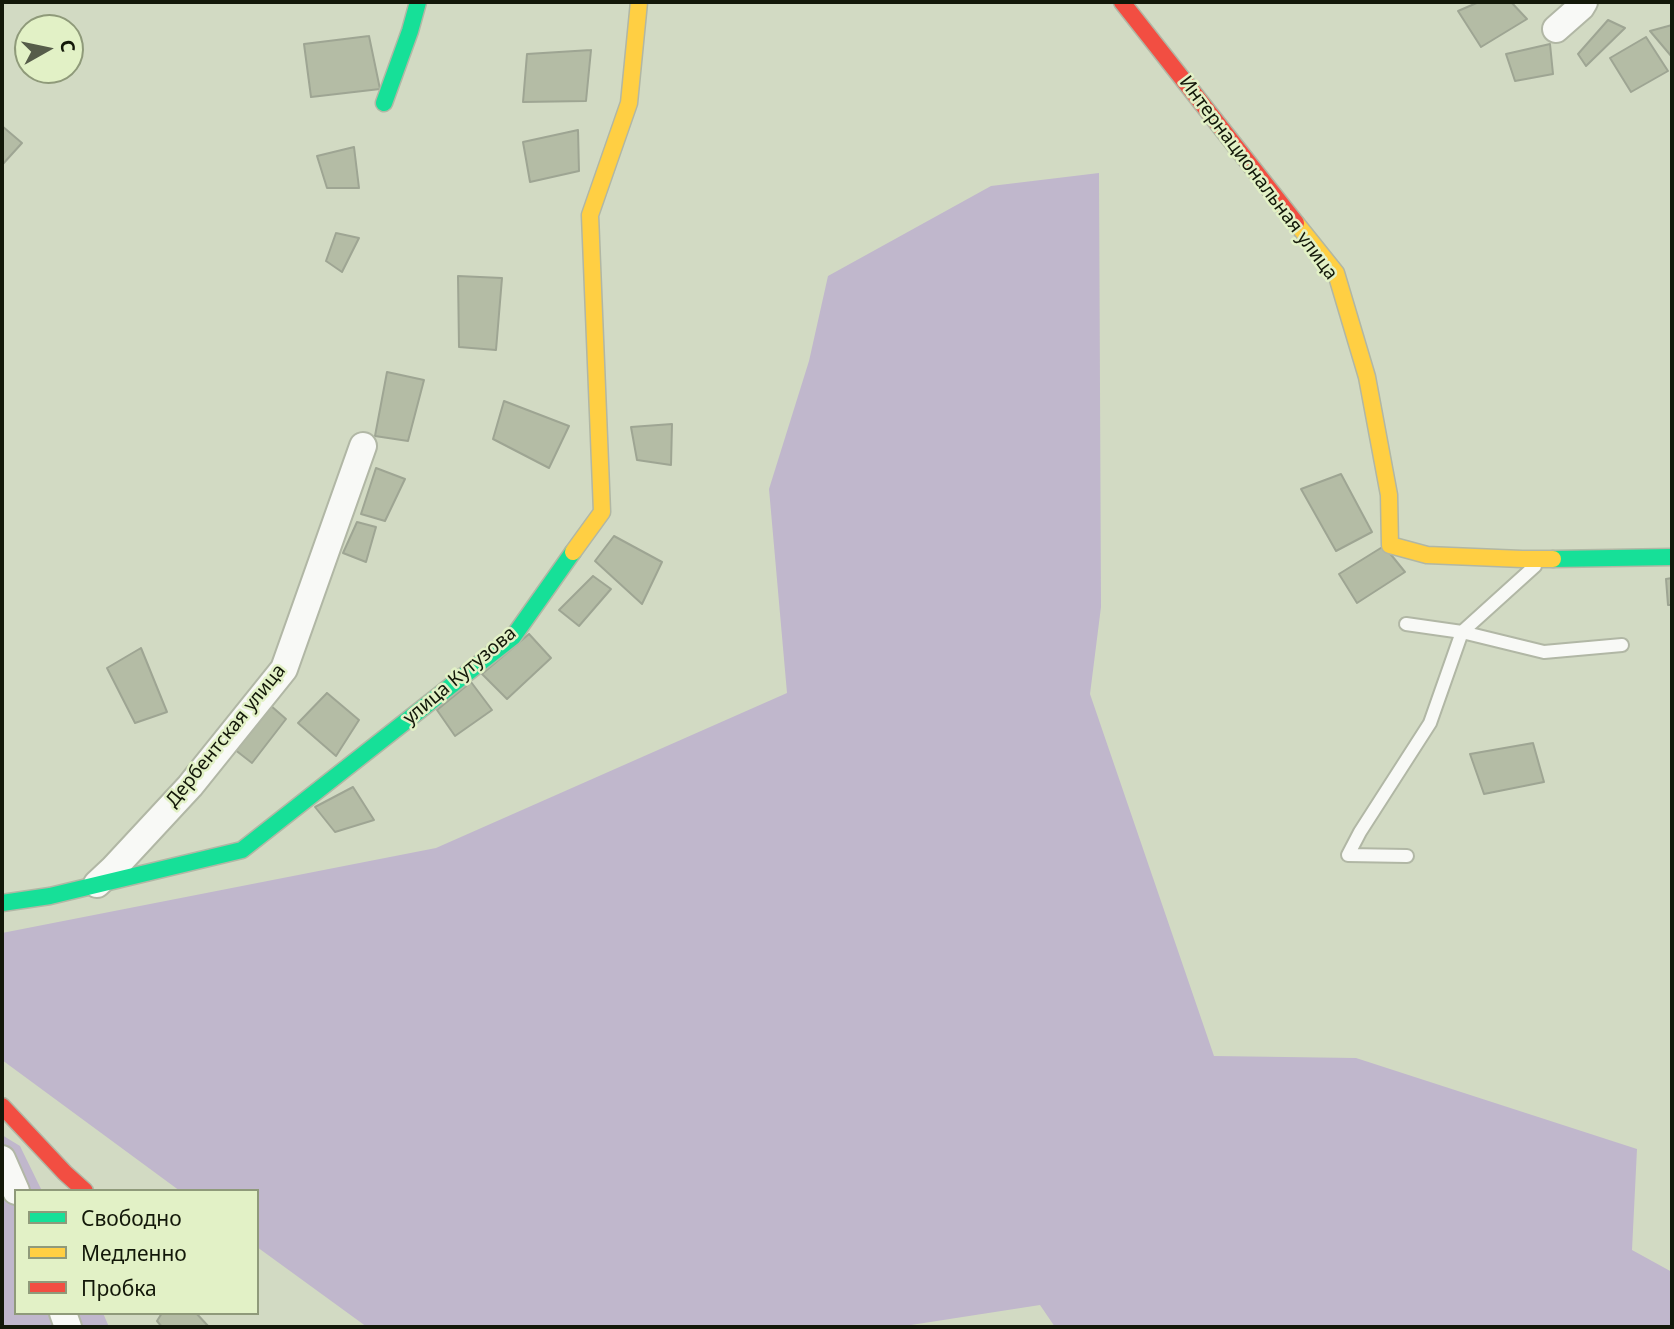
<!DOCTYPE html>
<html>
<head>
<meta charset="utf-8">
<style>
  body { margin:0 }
  #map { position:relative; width:1674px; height:1329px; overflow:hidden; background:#d2dac3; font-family:"Noto Sans",sans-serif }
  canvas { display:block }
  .frame { position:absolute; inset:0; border:4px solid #131809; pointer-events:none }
  .legend { position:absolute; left:14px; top:1189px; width:245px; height:126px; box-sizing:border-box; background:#e2f1c6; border:2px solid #8f9a7a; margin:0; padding:9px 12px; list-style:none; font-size:21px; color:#131809 }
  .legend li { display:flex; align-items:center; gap:14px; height:35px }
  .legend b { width:35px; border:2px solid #8f9a7a }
  .north { position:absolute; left:14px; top:14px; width:70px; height:70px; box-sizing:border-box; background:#e2f1c6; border:2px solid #8f9a7a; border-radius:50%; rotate:81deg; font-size:19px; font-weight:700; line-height:28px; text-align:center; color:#131809 }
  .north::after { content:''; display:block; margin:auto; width:24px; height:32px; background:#565c4a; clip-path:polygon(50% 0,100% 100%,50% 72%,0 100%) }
</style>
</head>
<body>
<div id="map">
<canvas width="1674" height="1329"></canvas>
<div class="frame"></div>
<ul class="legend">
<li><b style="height:9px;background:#16e098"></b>Свободно</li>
<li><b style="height:9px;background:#ffcf43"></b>Медленно</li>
<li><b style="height:9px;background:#f24e42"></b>Пробка</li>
</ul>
<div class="north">С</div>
</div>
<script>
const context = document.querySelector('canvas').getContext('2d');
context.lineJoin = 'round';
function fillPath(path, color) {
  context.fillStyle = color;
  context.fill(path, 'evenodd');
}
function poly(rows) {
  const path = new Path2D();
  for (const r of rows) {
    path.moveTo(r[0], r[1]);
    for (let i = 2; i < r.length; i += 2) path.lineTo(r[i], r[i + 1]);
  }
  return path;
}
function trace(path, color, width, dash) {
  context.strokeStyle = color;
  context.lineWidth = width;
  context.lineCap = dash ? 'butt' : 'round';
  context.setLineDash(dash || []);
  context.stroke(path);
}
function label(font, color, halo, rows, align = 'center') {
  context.font = font + ' "Noto Sans",sans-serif';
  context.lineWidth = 5;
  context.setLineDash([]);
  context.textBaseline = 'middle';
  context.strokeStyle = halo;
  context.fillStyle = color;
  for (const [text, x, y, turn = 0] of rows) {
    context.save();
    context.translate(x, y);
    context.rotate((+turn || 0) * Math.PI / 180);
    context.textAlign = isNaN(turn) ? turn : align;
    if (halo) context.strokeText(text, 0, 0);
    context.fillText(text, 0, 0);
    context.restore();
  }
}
const forest = poly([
  [1099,173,1101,607,1090,694,1214,1056,1356,1058,1637,1149,1632,1250,1672,1272,1672,1327,1055,1327,1040,1305,898,1327,367,1327,257,1247,257,1191,180,1191,2,1060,2,933,436,848,787,693,769,489,809,361,828,276,991,186],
  [2,1135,20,1146,42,1191,16,1191,16,1313,103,1313,109,1327,2,1327]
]);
const building = poly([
  [1479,2,1511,2,1527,19,1481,47,1458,11,1479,2],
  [1608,20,1625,28,1586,66,1578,54,1608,20],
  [1672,25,1672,57,1650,31,1672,25],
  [369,36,380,89,311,97,304,44,369,36],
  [1646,37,1668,71,1631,92,1610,58,1646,37],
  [1550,44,1553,74,1515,81,1506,54,1550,44],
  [591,50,586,101,523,102,527,54,591,50],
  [2,126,22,143,2,165,2,126],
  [578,130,579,171,530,182,523,142,578,130],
  [354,147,359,188,327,188,317,156,354,147],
  [336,233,359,238,342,272,326,261,336,233],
  [458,276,502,278,496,350,459,347,458,276],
  [387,372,424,380,408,441,375,436,387,372],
  [504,401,569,426,549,468,493,439,504,401],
  [672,424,671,465,637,460,631,427,672,424],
  [376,468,405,479,385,521,361,514,376,468],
  [1341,474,1372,532,1336,551,1301,489,1341,474],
  [357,522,376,527,366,562,343,553,357,522],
  [614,536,662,562,642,604,595,561,614,536],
  [1384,546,1405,572,1357,603,1339,574,1384,546],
  [593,576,611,589,579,626,559,610,593,576],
  [1672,578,1672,605,1668,605,1666,579,1672,578],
  [529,634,551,658,507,699,482,674,529,634],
  [141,648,167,712,135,723,107,668,141,648],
  [471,682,492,710,455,736,437,710,471,682],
  [327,693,359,720,336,756,298,723,327,693],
  [270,705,286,719,252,763,234,749,270,705],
  [1533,743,1544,782,1484,794,1470,754,1533,743],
  [353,787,374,820,335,832,315,807,353,787],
  [162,1313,196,1313,209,1327,162,1327,157,1321,162,1313]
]);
const lane = poly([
  [1406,624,1462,632,1535,566],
  [1407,856,1348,855,1360,832,1430,723,1462,632,1544,652,1622,645]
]);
const street = poly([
  [1556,29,1581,7,1584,2],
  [97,884,113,869,190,786,284,669,363,446],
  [2,1159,16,1191],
  [63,1313,68,1327]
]);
const fast = poly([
  [384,103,410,31,418,2],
  [1553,559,1672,557],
  [2,903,50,896,242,850,513,637,573,552]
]);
const slow = poly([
  [1296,223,1336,273,1367,377,1389,495,1390,545,1427,555,1522,559,1553,559],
  [573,552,602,512,590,215,629,103,639,2]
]);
const jam = poly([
  [1122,2,1296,223],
  [2,1106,65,1173,85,1191]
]);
const streetNames = [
  ["Интернациональная улица",1258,178,53],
  ["улица Кутузова",460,676,-40],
  ["Дербентская улица",226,736,-51]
];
fillPath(forest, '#c0b7cc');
fillPath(building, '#b4bca5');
trace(building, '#9ea593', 2);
trace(lane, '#b1b7a5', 16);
trace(street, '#b1b7a5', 30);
trace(fast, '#b1b7a5', 19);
trace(slow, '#b1b7a5', 19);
trace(jam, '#b1b7a5', 19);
trace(lane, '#f8f9f6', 12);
trace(street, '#f8f9f6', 26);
trace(fast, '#16e098', 16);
trace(slow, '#ffcf43', 16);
trace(jam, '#f24e42', 16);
label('19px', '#131809', '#e2f1c6', streetNames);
</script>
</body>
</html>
